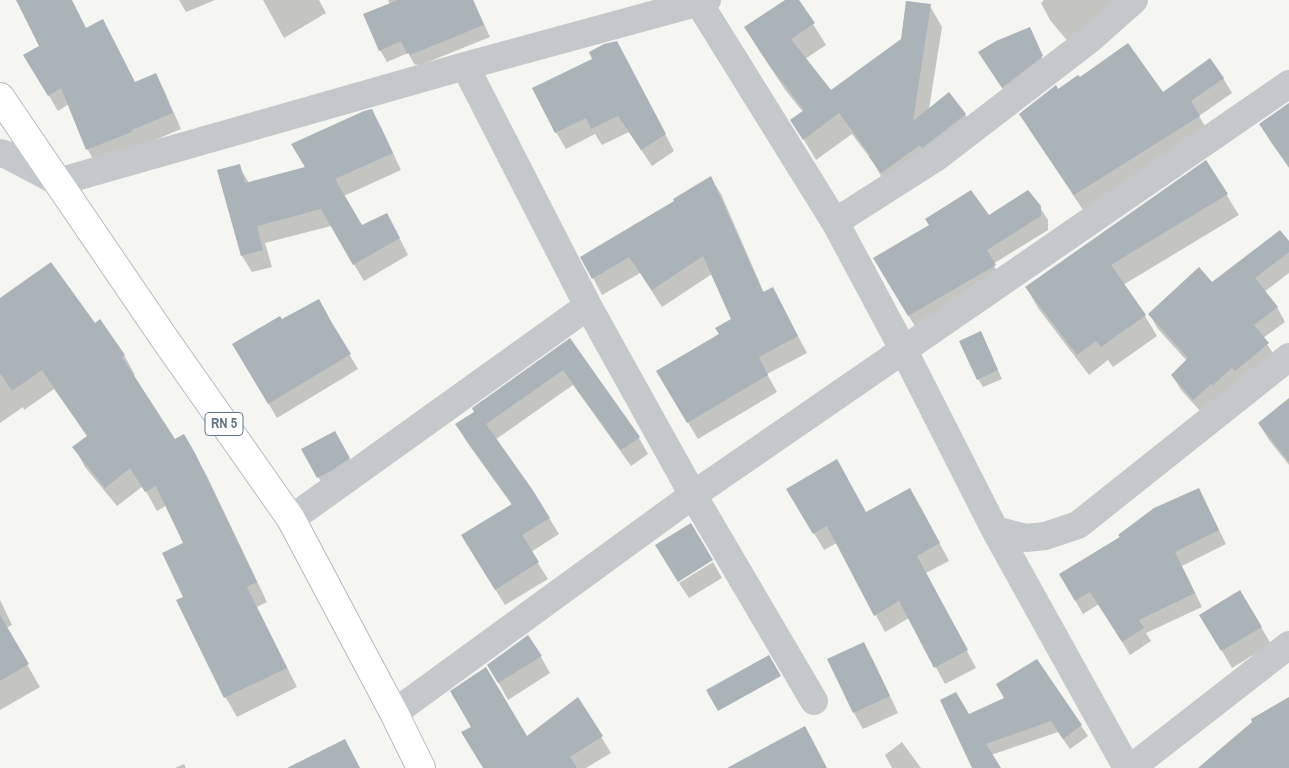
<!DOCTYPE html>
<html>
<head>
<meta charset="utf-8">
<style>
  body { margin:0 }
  canvas { display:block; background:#f5f5f1 }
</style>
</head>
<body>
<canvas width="1289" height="768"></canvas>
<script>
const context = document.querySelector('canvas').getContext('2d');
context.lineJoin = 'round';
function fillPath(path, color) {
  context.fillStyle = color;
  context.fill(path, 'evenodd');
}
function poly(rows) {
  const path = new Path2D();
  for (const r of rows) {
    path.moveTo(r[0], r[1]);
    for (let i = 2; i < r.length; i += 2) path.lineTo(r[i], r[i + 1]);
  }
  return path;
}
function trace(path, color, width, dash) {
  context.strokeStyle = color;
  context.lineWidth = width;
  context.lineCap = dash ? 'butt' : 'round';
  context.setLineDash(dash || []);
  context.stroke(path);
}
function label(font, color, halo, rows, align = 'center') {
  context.font = font + ' "Archivo Narrow",sans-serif';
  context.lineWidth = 5;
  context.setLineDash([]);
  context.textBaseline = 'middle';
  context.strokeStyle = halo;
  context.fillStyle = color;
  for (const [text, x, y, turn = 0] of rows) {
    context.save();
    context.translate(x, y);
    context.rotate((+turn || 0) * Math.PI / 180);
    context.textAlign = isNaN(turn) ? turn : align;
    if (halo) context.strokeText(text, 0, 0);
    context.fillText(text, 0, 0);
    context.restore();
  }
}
const shadow = poly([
  [17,0,71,0,86,29,135,83,156,74,164,90,181,129,96,165,88,150,69,104,58,111,25,55,41,46],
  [179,0,215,0,186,12],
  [263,0,319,0,326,13,284,38],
  [388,0,473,0,490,37,418,66,416,64,415,65,408,53,387,62,380,50,390,5],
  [788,0,798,0,826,45,805,59,831,92,902,39,930,6,942,27,929,109,965,114,977,135,882,178,873,162,852,134,816,160,792,120,803,112,786,91,758,49,746,28],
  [1044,0,1128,0,1070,44,1050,20,1041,3],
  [1032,35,1044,62,1007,95,985,61],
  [626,59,674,151,652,166,629,132,602,145,595,134,566,149,556,132],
  [1223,78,1232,93,1199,116,1208,131,1083,210,1029,129,1058,91,1079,79,1163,93],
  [1289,104,1289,168,1270,141,1260,124],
  [371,110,381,127,401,170,344,196,362,227,396,231,408,255,364,281,331,226,265,243,272,267,252,272,242,256,239,166,249,183,306,168],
  [1206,162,1239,215,1123,285,1145,316,1157,336,1113,367,1108,360,1089,375,1038,308,1026,287],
  [711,178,721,194,764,293,782,306,807,353,767,374,777,392,698,439,657,371,720,334,732,320,712,274,662,307,640,273,602,295,593,278,676,201],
  [1039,206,1048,220,1048,230,993,264,1002,279,916,328,875,259],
  [1289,243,1289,273,1264,292,1277,307,1285,322,1263,338,1276,358,1202,413,1181,390,1172,375,1187,361,1158,329,1150,315],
  [0,300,94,325,124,355,135,375,133,376,175,441,194,454,206,474,267,602,257,607,297,687,237,717,226,698,178,600,185,597,185,544,167,505,157,511,143,486,117,506,85,467,74,447,88,437,54,389,24,410,23,407,0,423],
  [281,321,336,332,358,369,277,418,234,344],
  [981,333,1002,379,983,387,978,379],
  [570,340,639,438,648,454,631,466,573,385,495,440,549,518,559,534,531,552,548,579,505,605,472,552,512,505,466,441,457,425,476,412],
  [1289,400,1289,465,1269,440,1259,424],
  [344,449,358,475,328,494,303,450],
  [788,489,866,514,920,506,949,561,926,573,976,668,945,684,909,618,885,632,837,543,824,550],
  [1198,489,1226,544,1182,566,1202,607,1146,633,1151,641,1130,655,1099,604,1083,614,1060,574],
  [713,562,722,578,689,598,679,583],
  [0,600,12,625,6,628,40,687,0,710],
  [1261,627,1271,644,1232,668,1211,632],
  [863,644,873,660,898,713,863,729,854,713],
  [541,657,550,673,508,700,489,665],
  [1037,661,1088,736,1070,749,1058,732,991,755,999,768,973,768,968,715,1006,699],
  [578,699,611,753,586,768,484,768,527,738],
  [902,742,921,768,892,768,885,755],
  [184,764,186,768,175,768]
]);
const building = poly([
  [16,0,72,0,86,28,103,19,135,82,156,73,173,113,132,130,132,132,86,150,61,88,48,96,23,55,39,46],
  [398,0,473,0,484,25,410,55,409,53,407,54,401,41,379,51,363,14],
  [785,0,799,0,815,23,791,39,831,90,901,39,906,1,931,4,913,121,949,92,966,114,925,146,922,148,920,145,881,173,869,157,870,155,839,113,803,140,790,120,804,110,772,69,744,27],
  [1030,27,1043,56,1002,88,978,52,996,41],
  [617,41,666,134,641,150,618,116,591,129,586,118,555,133,532,88,592,59,589,52,604,44],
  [1128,43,1163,92,1210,58,1224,78,1191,101,1200,116,1074,195,1019,114,1056,85,1058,89,1078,75,1080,77],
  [1289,103,1289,167,1259,124],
  [372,109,393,153,335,179,362,225,387,213,400,238,353,265,321,209,257,226,263,250,241,256,217,170,240,164,245,183,305,167,291,144,364,111],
  [1206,160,1228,194,1111,265,1146,315,1101,347,1096,341,1077,355,1025,287],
  [711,176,763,292,773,287,798,336,759,357,768,375,687,423,656,371,719,334,715,328,731,319,703,256,652,290,629,257,592,279,580,257,674,201,673,199],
  [971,190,989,215,1028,190,1041,206,1041,216,987,250,996,265,908,316,873,258,929,225,925,219],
  [1280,230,1289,241,1289,252,1255,278,1278,307,1254,325,1269,343,1235,371,1232,368,1213,385,1211,384,1193,400,1171,375,1188,358,1148,314,1199,267,1212,282],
  [51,262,95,323,100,319,125,355,122,357,175,439,184,434,195,453,257,582,247,587,287,668,224,698,176,600,183,597,162,553,183,543,156,486,145,492,130,468,105,488,72,447,87,436,42,370,12,391,0,373,0,298],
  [319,299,332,323,351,354,268,404,232,344,280,316,282,319],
  [981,331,998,370,977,380,959,341],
  [570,338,640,437,621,450,563,370,486,424,532,489,550,518,522,535,539,562,495,590,461,535,512,504,455,424,474,412,472,408],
  [1289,398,1289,462,1258,423],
  [335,431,350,458,332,470,317,478,301,449],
  [837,459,866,512,910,488,940,543,917,556,968,650,934,668,899,601,874,616,827,526,813,534,786,489],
  [1199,488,1219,530,1175,552,1195,593,1139,620,1144,628,1122,642,1090,592,1075,601,1059,574,1120,537,1118,535,1154,508],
  [691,523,713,560,678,582,655,545],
  [1240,590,1262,627,1221,651,1199,615],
  [0,615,29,664,0,681],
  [528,635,542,656,498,683,487,665],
  [864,642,890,696,853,713,827,659],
  [769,655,781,676,718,711,706,690],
  [1037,659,1082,725,1063,739,1051,721,986,744,1001,768,972,768,940,700,956,692,969,714,1004,698,996,684],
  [486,667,527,736,578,697,603,736,570,757,577,768,483,768,461,732,471,727,450,691],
  [1289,697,1289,768,1198,768,1252,722,1251,719],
  [805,726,827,768,727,768],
  [345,739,360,768,287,768]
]);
const minor = poly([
  [699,3,835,222,903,349,995,530,1026,538,1045,536,1078,525,1289,357],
  [465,66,588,306,693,495,814,701],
  [0,153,7,155,58,182,465,66,707,0],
  [835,222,937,157,1089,40,1134,0],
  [291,519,588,306],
  [995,530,1127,768],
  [394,713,693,495,1289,84],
  [1131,768,1289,645]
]);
const major = poly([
  [0,97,162,335,291,519,394,713,421,768]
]);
const shields = [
  [224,424,38]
];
const shieldNames = [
  ["RN 5",224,424]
];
fillPath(shadow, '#0003');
fillPath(building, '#aab3b8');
trace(major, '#b5babd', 30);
trace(minor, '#c4c8cb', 28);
trace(major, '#fff', 28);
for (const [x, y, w] of shields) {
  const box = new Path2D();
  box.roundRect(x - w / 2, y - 11.5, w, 23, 4);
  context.fillStyle = '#fff';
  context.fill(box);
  trace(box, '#627684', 1);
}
label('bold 14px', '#627684', null, shieldNames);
</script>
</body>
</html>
